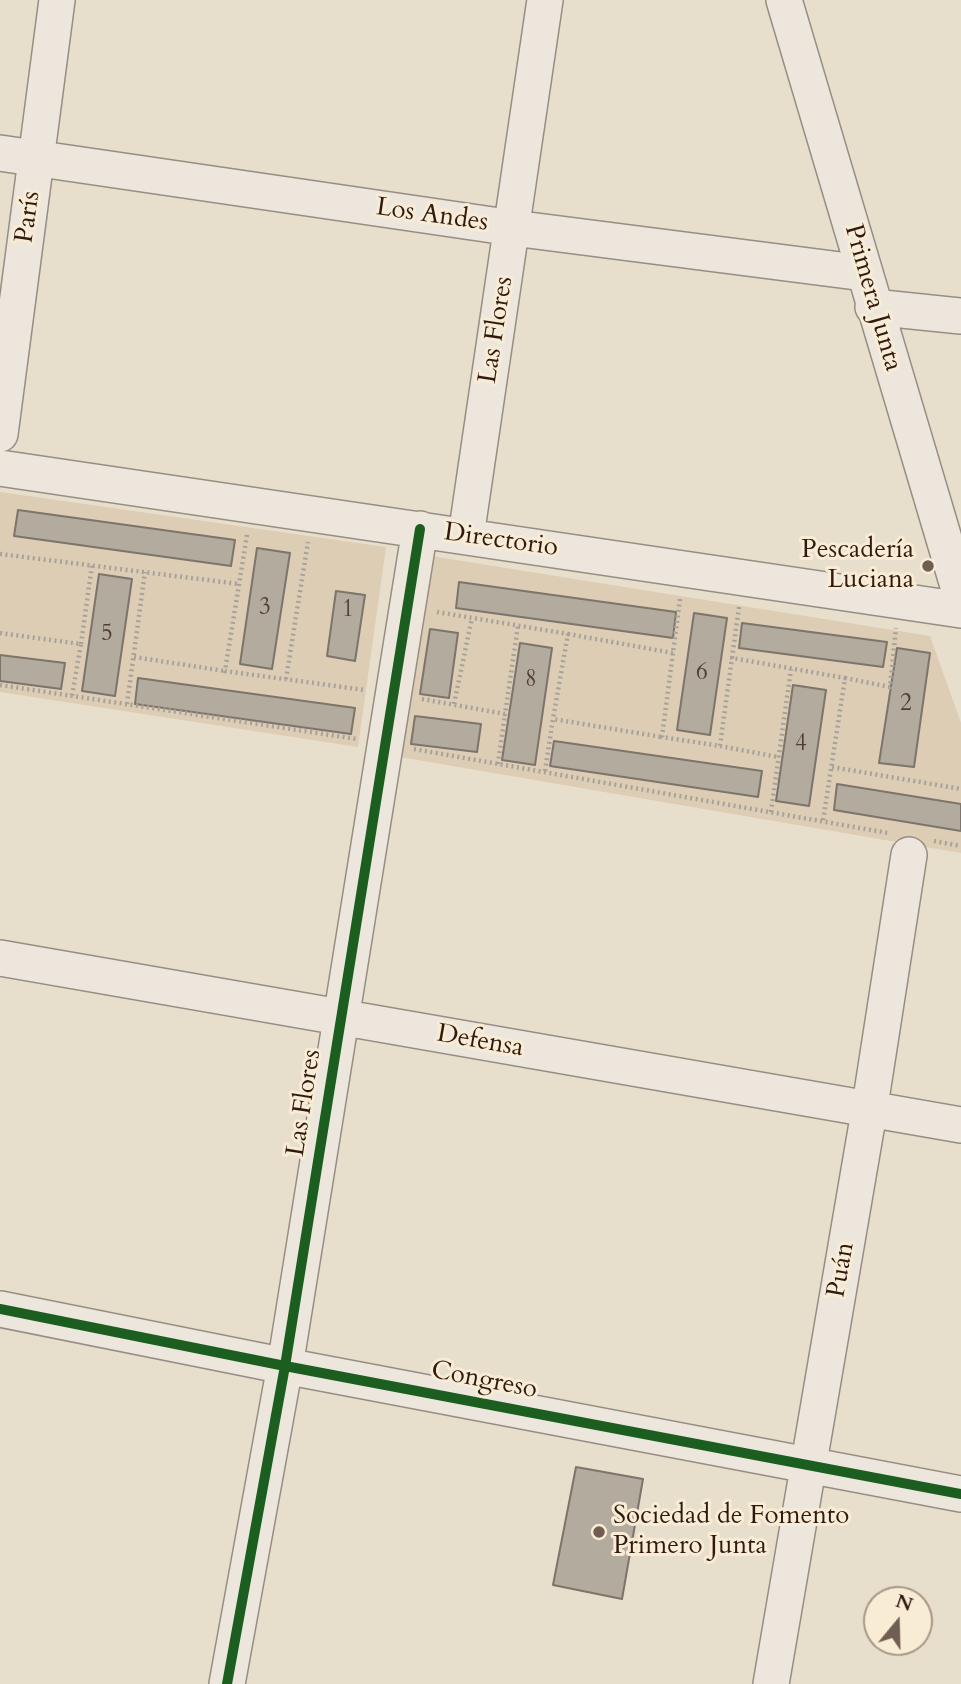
<!DOCTYPE html>
<html>
<head>
<meta charset="utf-8">
<style>
  body { margin:0 }
  #map { position:relative; width:961px; height:1684px; overflow:hidden; background:#e8decc; font-family:Cardo,serif }
  canvas { display:block }
  .north { position:absolute; left:863px; top:1586px; width:70px; height:70px; box-sizing:border-box; background:#f8ecd5; border:2px solid #a89887; border-radius:50%; rotate:19deg; font-size:19px; font-weight:700; line-height:28px; text-align:center; color:#2f1911 }
  .north::after { content:''; display:block; margin:auto; width:24px; height:32px; background:#705e52; clip-path:polygon(50% 0,100% 100%,50% 72%,0 100%) }
</style>
</head>
<body>
<div id="map">
<canvas width="961" height="1684"></canvas>
<div class="north">N</div>
</div>
<script>
const context = document.querySelector('canvas').getContext('2d');
context.lineJoin = 'round';
function fillPath(path, color) {
  context.fillStyle = color;
  context.fill(path, 'evenodd');
}
function poly(rows) {
  const path = new Path2D();
  for (const r of rows) {
    path.moveTo(r[0], r[1]);
    for (let i = 2; i < r.length; i += 2) path.lineTo(r[i], r[i + 1]);
  }
  return path;
}
function trace(path, color, width, dash) {
  context.strokeStyle = color;
  context.lineWidth = width;
  context.lineCap = dash ? 'butt' : 'round';
  context.setLineDash(dash || []);
  context.stroke(path);
}
function label(font, color, halo, rows, align = 'center') {
  context.font = font + ' Cardo,serif';
  context.lineWidth = 6;
  context.setLineDash([]);
  context.textBaseline = 'middle';
  context.strokeStyle = halo;
  context.fillStyle = color;
  for (const [text, x, y, turn = 0] of rows) {
    context.save();
    context.translate(x, y);
    context.rotate((+turn || 0) * Math.PI / 180);
    context.textAlign = isNaN(turn) ? turn : align;
    if (halo) context.strokeText(text, 0, 0);
    context.fillText(text, 0, 0);
    context.restore();
  }
}
const green = poly([
  [0,492,386,547,358,747,0,692,0,681,61,689,65,664,0,655],
  [18,511,234,540,231,565,15,535],
  [257,548,290,553,272,669,240,664],
  [100,574,132,579,115,695,99,574],
  [336,591,364,595,355,660,327,656],
  [139,678,355,708,351,734,135,704],
  [431,556,930,636,961,723,961,804,838,785,834,810,961,831,961,853,400,757],
  [459,582,676,612,673,637,456,608],
  [694,613,727,619,709,735,677,730],
  [743,623,887,642,883,667,739,648],
  [430,629,458,633,448,698,421,694],
  [520,644,552,649,535,765,503,760],
  [898,648,930,653,914,767,879,763],
  [793,685,826,690,809,806,776,801],
  [415,716,480,724,477,752,412,743],
  [554,741,761,771,758,796,550,766]
]);
const building = poly([
  [18,510,235,540,231,566,14,536,18,510],
  [257,548,290,553,272,669,240,664,257,548],
  [99,574,132,579,115,696,82,691,99,574],
  [459,582,676,612,673,638,456,608,459,582],
  [336,591,365,595,355,661,327,656,336,591],
  [694,613,727,618,710,735,677,730,694,613],
  [742,623,887,642,883,667,739,648,742,623],
  [430,629,458,633,449,698,420,694,430,629],
  [520,643,552,648,535,765,502,760,520,643],
  [897,648,930,653,914,767,879,763,897,648],
  [0,655,65,663,61,689,0,681,0,655],
  [138,678,355,708,351,734,135,704,138,678],
  [793,685,826,690,809,806,776,801,793,685],
  [415,716,481,724,477,752,411,744,415,716],
  [554,741,762,771,758,797,550,766,554,741],
  [837,784,961,804,961,831,834,810,837,784],
  [576,1467,643,1479,622,1599,553,1585,576,1467]
]);
const path = poly([
  [247,535,225,671,365,690],
  [0,554,239,584],
  [680,599,662,737,720,746,732,658],
  [739,607,732,658,845,678,823,821],
  [437,612,568,634,553,719],
  [0,633,81,644,72,696],
  [568,634,673,653],
  [81,644,92,565],
  [134,657,225,671],
  [845,678,890,687,896,628],
  [286,679,308,542],
  [0,685,357,739],
  [422,699,505,714,518,626],
  [127,704,145,572],
  [454,704,472,618],
  [720,746,778,757],
  [414,749,888,833],
  [498,764,505,714],
  [832,767,961,789],
  [545,771,553,719,662,737],
  [771,812,791,669],
  [934,841,961,846]
]);
const minor = poly([
  [784,0,961,596],
  [0,153,513,228,864,273],
  [873,307,961,316],
  [0,434,57,0],
  [0,468,961,610],
  [466,536,545,0],
  [0,958,961,1125],
  [0,1309,285,1366,961,1494],
  [227,1684,285,1366,420,529],
  [771,1684,869,1112,909,855]
]);
const cycleway = poly([
  [0,1309,285,1366,961,1494],
  [227,1684,285,1366,420,529]
]);
const markers = [
  [928,566,7,"#705e52"],
  [599,1532,7,"#705e52"]
];
const numberNames = [
  ["3",265,609],
  ["1",348,611],
  ["5",107,635],
  ["6",702,674],
  ["8",531,681],
  ["2",906,705],
  ["4",801,745]
];
const streetNames = [
  ["Los Andes",432,216,8],
  ["París",29,217,-82],
  ["Primera Junta",872,298,74],
  ["Las Flores",497,330,-81],
  ["Directorio",501,541,8],
  ["Defensa",480,1042,10],
  ["Las Flores",305,1103,-81],
  ["Puán",842,1270,-80],
  ["Congreso",484,1381,11]
];
const poiNames = [
  ["Pescadería",914,551],
  ["Luciana",914,581],
  ["Sociedad de Fomento",613,1517,"left"],
  ["Primero Junta",613,1547,"left"]
];
fillPath(green, '#dccdb4');
fillPath(building, '#b3ab9e');
trace(building, '#7d746b', 2);
trace(minor, '#978e83', 38);
trace(path, '#a8a29b', 4.5, [2, 3.5]);
trace(minor, '#ece6dd', 35);
trace(cycleway, '#1b5e20', 10);
for (const [x, y, r, color] of markers) {
  const dot = new Path2D();
  dot.arc(x, y, r, 0, 2 * Math.PI);
  context.fillStyle = color;
  context.fill(dot);
  trace(dot, '#f8ecd5', 2.5);
}
label('23px', '#503e34', null, numberNames);
label('26px', '#2f1911', '#f8ecd5', streetNames);
label('26px', '#2f1911', '#f8ecd5', poiNames, 'right');
</script>
</body>
</html>
